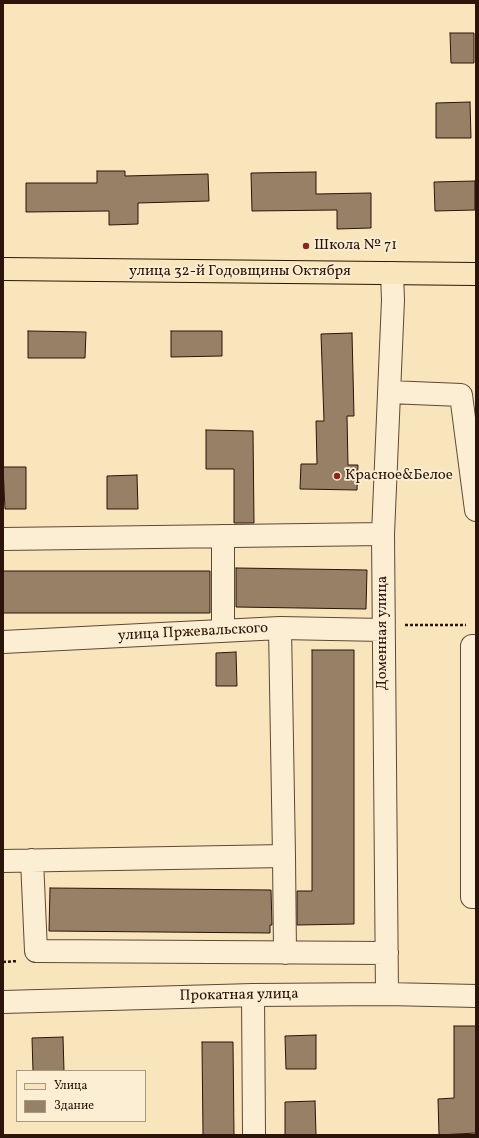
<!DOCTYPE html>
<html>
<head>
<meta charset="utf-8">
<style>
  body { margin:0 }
  #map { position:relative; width:479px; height:1138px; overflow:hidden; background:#f9e5bb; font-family:Vollkorn,serif }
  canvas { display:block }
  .frame { position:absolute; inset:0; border:4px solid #2b1409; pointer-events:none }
  .legend { position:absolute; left:16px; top:1070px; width:130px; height:52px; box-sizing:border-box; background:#fbeed3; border:1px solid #a89782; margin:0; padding:5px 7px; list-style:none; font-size:12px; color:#2b1409 }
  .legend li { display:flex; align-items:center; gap:8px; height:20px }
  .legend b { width:20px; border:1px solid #a89782 }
</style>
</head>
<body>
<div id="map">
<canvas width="479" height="1138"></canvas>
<div class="frame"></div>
<ul class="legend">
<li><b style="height:5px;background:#f9e5bb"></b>Улица</li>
<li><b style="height:11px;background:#968166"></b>Здание</li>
</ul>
</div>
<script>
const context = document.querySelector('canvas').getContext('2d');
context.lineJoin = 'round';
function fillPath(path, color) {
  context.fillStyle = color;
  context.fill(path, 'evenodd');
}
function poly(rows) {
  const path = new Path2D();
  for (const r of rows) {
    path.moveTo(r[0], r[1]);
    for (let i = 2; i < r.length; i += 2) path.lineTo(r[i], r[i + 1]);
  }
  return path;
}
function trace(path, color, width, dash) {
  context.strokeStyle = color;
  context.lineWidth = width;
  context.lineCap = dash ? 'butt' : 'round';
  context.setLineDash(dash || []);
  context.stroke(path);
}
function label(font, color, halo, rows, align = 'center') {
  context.font = font + ' Vollkorn,serif';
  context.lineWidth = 3.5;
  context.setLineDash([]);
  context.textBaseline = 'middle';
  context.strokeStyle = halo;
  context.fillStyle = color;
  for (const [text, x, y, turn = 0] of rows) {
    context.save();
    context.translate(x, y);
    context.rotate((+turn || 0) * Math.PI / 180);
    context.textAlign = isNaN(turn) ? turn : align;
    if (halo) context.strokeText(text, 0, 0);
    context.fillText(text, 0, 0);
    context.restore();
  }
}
const building = poly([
  [450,33,474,33,474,63,451,63,450,33],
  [470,102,471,138,436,138,436,103,470,102],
  [97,171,125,171,125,176,208,174,209,201,138,203,138,224,109,225,109,211,26,212,26,183,97,183,97,171],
  [316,172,316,194,371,193,371,228,337,229,337,210,252,211,251,173,316,172],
  [475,181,475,210,435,211,434,182,475,181],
  [28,331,86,332,85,358,28,358,28,331],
  [171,331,222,331,222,356,171,357,171,331],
  [352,333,354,416,347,416,348,465,358,465,357,490,300,489,301,464,317,464,316,421,324,421,321,334,352,333],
  [206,430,253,431,254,523,234,523,234,469,206,469,206,430],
  [3,467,26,467,26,509,5,509,3,467],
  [137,475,138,509,107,509,107,476,137,475],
  [236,568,367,570,366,609,236,607,236,568],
  [3,571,210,571,210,613,3,613,3,571],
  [312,650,354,650,354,924,297,925,297,891,312,891,312,650],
  [236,652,237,686,216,686,216,653,236,652],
  [50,888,271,890,272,925,270,925,270,933,49,931,50,888],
  [454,1026,476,1026,476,1133,439,1135,438,1099,454,1098,454,1026],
  [316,1035,316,1069,286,1069,285,1036,316,1035],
  [63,1037,64,1071,33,1071,32,1038,63,1037],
  [202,1042,233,1042,234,1135,203,1135,202,1042],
  [315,1101,316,1135,285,1135,285,1102,315,1101]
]);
const path = poly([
  [405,625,466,625],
  [3,962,18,961]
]);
const minor = poly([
  [389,392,461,395,476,510],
  [3,539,383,534],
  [223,631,223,536],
  [3,642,280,628,383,630],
  [476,646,472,646,472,897,476,897],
  [284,856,285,953],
  [32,860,36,951,387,953],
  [3,861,284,856,280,628],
  [387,994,383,534,393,300,392,273],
  [253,995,254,1135],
  [3,1002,253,995,387,994,476,996]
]);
const major = poly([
  [3,269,476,274]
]);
const markers = [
  [306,246,4,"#8f2418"],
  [337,476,4,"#8f2418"]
];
const poiNames = [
  ["Школа № 71",314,246],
  ["Красное&Белое",345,476]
];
const streetNames = [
  ["улица 32-й Годовщины Октября",240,272],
  ["улица Пржевальского",193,633,-3],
  ["Доменная улица",383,633,-90],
  ["Прокатная улица",239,996,-1]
];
fillPath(building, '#968166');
trace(building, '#2b1409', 1);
trace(minor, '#5e4836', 24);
trace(major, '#2b1409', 24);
trace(path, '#2b1409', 2.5, [3, 2]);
trace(minor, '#fbeed3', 22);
trace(major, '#f9e5bb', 22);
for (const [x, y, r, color] of markers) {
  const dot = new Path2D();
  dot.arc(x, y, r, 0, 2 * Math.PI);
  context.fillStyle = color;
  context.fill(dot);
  trace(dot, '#fbeed3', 1.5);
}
label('15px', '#2b1409', '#fbeed3', poiNames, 'left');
label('15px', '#2b1409', '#fbeed3', streetNames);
</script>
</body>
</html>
